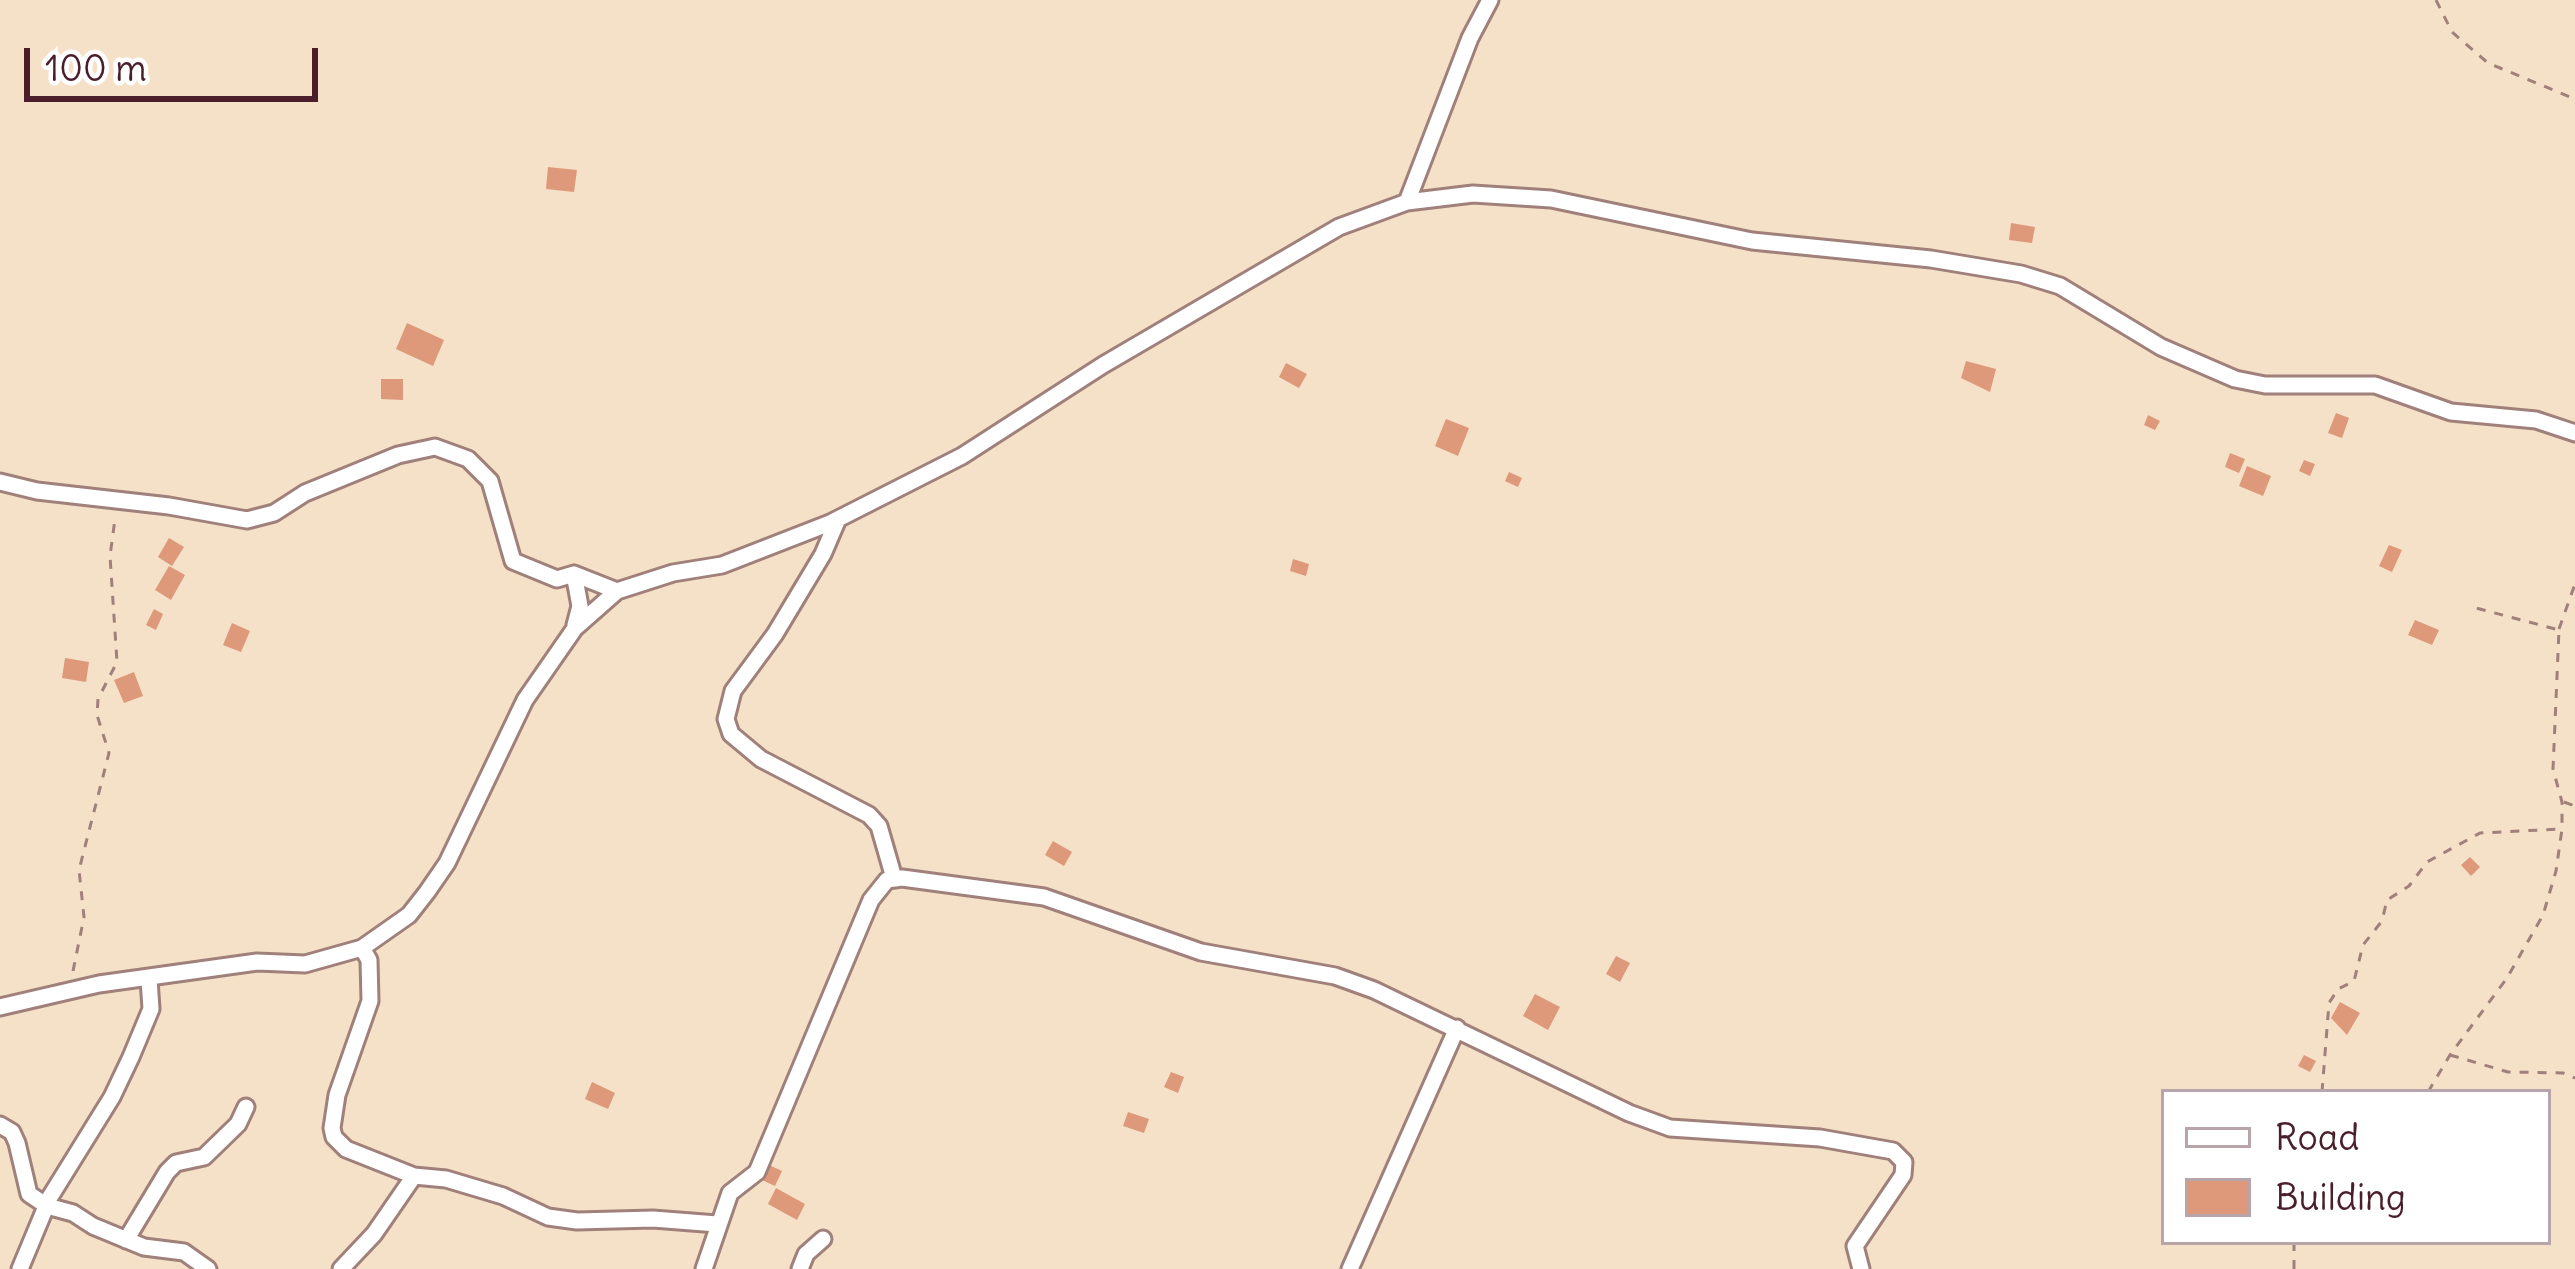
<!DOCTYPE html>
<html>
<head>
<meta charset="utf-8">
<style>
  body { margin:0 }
  #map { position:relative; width:2575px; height:1269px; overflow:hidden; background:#f5e1c8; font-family:Delius,sans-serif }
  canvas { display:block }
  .legend { position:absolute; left:2161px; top:1089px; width:390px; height:156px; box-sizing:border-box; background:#fff; border:3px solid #b7a5aa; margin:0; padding:15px 21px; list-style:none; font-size:36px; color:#4a1f2b }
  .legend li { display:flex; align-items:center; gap:24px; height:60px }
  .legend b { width:60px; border:3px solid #b7a5aa }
  .scale { position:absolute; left:24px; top:48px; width:294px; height:54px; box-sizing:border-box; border:6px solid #4a1f2b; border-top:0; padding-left:15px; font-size:36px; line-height:42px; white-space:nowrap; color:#4a1f2b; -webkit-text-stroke:9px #fff; paint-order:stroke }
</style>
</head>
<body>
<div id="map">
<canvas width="2575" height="1269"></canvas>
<ul class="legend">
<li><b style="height:15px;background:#fff"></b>Road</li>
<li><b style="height:33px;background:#dd9979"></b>Building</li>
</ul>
<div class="scale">100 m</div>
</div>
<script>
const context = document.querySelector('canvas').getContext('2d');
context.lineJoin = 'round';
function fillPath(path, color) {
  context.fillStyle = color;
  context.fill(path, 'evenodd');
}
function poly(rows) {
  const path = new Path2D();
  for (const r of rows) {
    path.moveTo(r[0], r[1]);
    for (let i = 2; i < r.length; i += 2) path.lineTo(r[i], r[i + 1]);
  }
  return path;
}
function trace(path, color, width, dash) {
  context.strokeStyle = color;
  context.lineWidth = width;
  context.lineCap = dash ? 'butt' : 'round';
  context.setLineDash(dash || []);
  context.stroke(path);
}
const building = poly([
  [548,167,577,170,574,192,546,189],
  [2011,223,2035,227,2032,243,2009,240],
  [407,323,444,340,433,366,396,349],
  [1966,361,1996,369,1990,392,1961,378],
  [1286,363,1307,374,1299,388,1279,377],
  [381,379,403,379,403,400,381,399],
  [2336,413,2349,418,2342,438,2328,433],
  [2148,415,2160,421,2155,430,2144,425],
  [1446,419,1469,428,1458,456,1435,446],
  [2230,453,2245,459,2239,473,2225,467],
  [2304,460,2315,464,2310,476,2299,471],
  [2247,466,2271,476,2263,496,2239,486],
  [1509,472,1522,478,1518,487,1505,481],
  [169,538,184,547,172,566,158,557],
  [2389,545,2402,550,2392,572,2379,566],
  [1293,559,1309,564,1306,576,1290,571],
  [169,566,185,575,171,600,155,590],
  [154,609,163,614,156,630,146,625],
  [2415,620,2439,630,2432,645,2408,635],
  [232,623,250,631,241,652,223,645],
  [65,658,89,662,86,682,62,678],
  [134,672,143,696,124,703,114,680],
  [1053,841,1072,852,1064,866,1045,855],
  [2470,857,2480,867,2471,876,2461,865],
  [1616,956,1630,963,1620,982,1606,974],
  [1535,994,1560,1007,1548,1030,1523,1016],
  [2340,1002,2360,1013,2347,1035,2331,1018],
  [2304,1055,2316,1061,2310,1072,2298,1066],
  [1171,1072,1184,1077,1178,1093,1164,1087],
  [592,1082,615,1093,608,1109,585,1099],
  [1128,1112,1149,1119,1144,1133,1123,1126],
  [769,1165,782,1171,775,1186,762,1180],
  [776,1188,805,1204,797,1220,768,1204]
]);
const path = poly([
  [2436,0,2452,32,2488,63,2575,99],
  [2559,629,2575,584],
  [2564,802,2575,806],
  [73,971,84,917,79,870,109,753,97,715,98,699,117,662,110,556,115,519],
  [2450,1055,2508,1072,2563,1073,2575,1078],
  [2322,1092,2329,1003,2338,989,2354,981,2363,945,2382,921,2387,900,2409,886,2427,862,2480,833,2561,829],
  [2428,1092,2450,1055,2507,978,2543,915,2556,871,2562,829,2562,802,2553,769,2559,630,2476,608],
  [2294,1242,2294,1269]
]);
const minor = poly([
  [1407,202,1470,38,1490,0],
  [0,482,37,491,169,506,247,520,274,513,305,493,398,455,435,447,468,459,490,481,513,561,557,579,574,574,617,591,673,573,722,565,830,523,962,456,1103,365,1339,227,1407,202,1473,194,1551,199,1752,241,1931,259,2021,274,2060,286,2161,347,2235,379,2265,385,2375,385,2451,412,2536,420,2575,433],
  [838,519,823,554,775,634,733,691,726,719,731,734,761,759,869,815,879,826,894,878],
  [574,574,580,606,575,625],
  [362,948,369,960,370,1001,337,1095,332,1128,334,1137,346,1149,414,1176,446,1179,503,1196,548,1217,577,1221,653,1219,717,1224],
  [0,1007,99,984,257,962,305,964,362,948,409,915,427,892,447,863,525,700,575,628,617,591],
  [0,1125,12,1132,17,1143,29,1194,47,1206,73,1213,93,1226,144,1247,184,1252,208,1269],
  [126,1240,167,1172,176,1163,204,1157,238,1124,246,1107],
  [20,1269,50,1197,112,1097,131,1057,151,1009,149,979],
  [341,1269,374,1234,414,1176],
  [704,1269,730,1193,757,1172,871,900,887,880,902,878,1044,897,1201,952,1335,976,1374,990,1629,1113,1670,1128,1820,1138,1893,1151,1904,1162,1903,1175,1855,1246,1861,1269],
  [800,1269,806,1254,823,1239],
  [1350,1269,1457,1028]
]);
fillPath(building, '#dd9979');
trace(minor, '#a0807a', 21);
trace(path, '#a0807a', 3, [9, 9]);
trace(minor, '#fff', 15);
</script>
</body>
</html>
